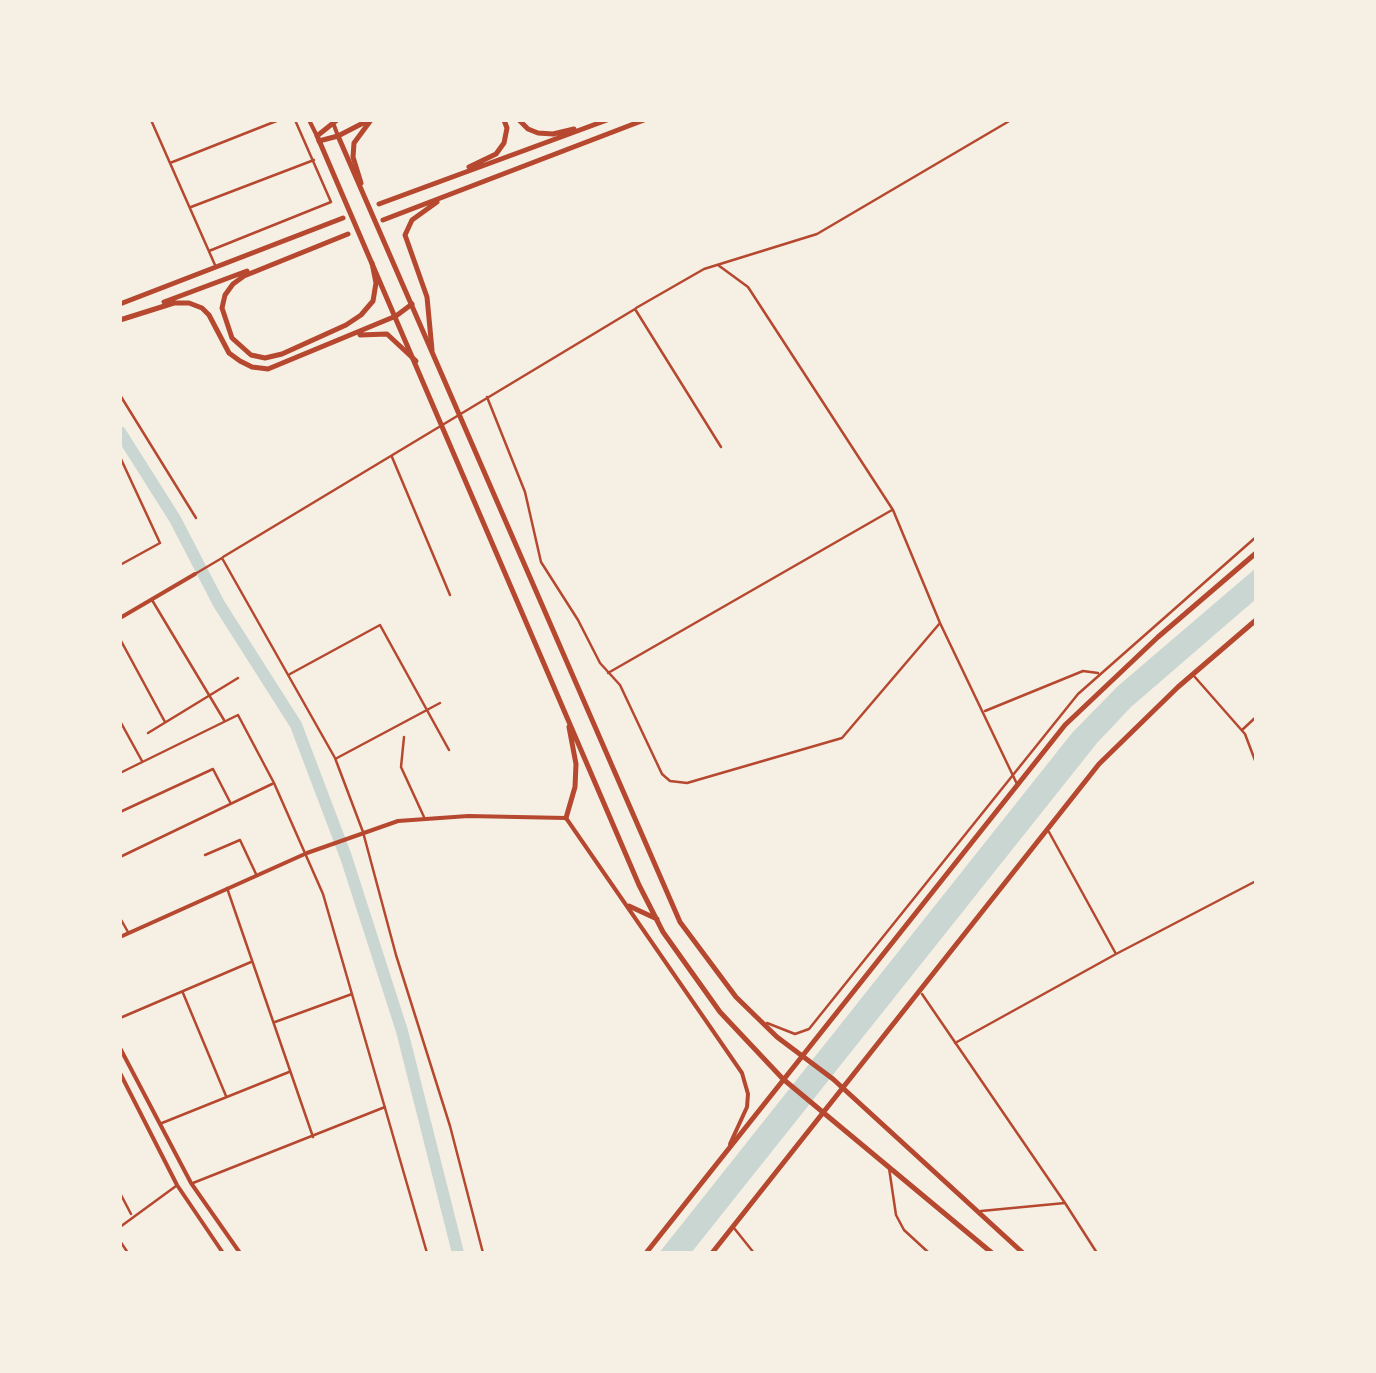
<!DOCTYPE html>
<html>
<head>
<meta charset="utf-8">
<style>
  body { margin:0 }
  #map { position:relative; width:1376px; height:1373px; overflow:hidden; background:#f6efe4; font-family:"Asap Condensed",sans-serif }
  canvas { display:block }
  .frame { position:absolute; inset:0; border:122px solid #f6efe4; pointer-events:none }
</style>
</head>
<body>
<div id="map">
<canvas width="1376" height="1373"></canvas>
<div class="frame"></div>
</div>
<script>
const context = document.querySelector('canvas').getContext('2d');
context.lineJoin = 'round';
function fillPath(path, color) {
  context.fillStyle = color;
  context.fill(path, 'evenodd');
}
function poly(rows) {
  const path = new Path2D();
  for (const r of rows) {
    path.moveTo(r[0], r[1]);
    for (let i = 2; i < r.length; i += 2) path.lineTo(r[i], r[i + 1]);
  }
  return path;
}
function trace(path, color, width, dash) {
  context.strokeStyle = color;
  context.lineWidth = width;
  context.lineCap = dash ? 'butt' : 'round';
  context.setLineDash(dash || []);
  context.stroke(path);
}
const water = poly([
  [1256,568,1256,599,1131,707,1097,743,691,1253,659,1253,1072,733,1118,686]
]);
const river = poly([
  [120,432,175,519,219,604,296,725,346,857,402,1031,458,1253]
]);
const minor = poly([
  [151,120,215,265],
  [170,163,279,120],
  [191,207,314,160],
  [209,251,331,202,295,120],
  [718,265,748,287,893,510,940,623,1017,784],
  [636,308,704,269,817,234,1011,120],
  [120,395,196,518],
  [487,397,525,492,541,562,578,620,600,663,620,685,662,774,670,781,687,783,842,738,940,623],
  [120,457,160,543,120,565],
  [392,457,450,595],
  [223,557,635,309,721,447],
  [195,574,222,558,335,758,363,832,396,955,450,1126,483,1253],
  [152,600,224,720],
  [120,639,165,722],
  [608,673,892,510],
  [290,674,380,625,449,750],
  [1194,676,1245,734,1256,763],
  [985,711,1083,671,1098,673],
  [120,721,142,761],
  [1242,730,1256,717],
  [148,733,238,678],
  [404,737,401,767,424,817],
  [337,758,440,703],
  [120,773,238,715,274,783,323,894,427,1253],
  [120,812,213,769,230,802],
  [205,855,240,840,256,874],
  [120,857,272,784],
  [227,888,313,1137],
  [120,918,128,932],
  [1116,954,1256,881],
  [183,993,226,1096],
  [922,994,1065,1203],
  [120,1018,251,962],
  [275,1022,352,994],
  [767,1023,795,1034,809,1029,1078,694,1256,537],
  [955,1043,1116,954,1049,832],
  [162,1123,289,1072],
  [889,1168,896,1215,904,1230,929,1253],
  [193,1183,385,1107],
  [120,1193,131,1214],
  [981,1211,1065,1203,1097,1253],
  [120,1227,176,1186],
  [734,1228,754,1253],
  [120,1241,128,1253]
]);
const tertiary = poly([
  [120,618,195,574]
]);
const secondary = poly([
  [309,120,317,136],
  [332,120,338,136],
  [120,937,307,853,398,821,468,816,566,818,742,1073,748,1094,747,1107,730,1144],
  [120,1048,191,1183,240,1253],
  [120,1073,177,1185,223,1253]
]);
const primary = poly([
  [338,136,680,922,736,997,777,1037,833,1079,1023,1253],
  [318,138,639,885,663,932,720,1012,783,1079,992,1253],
  [566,818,575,787,576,764,569,727],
  [629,906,657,919],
  [646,1253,1065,725,1158,637,1256,553],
  [712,1253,1099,764,1178,687,1256,620]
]);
const trunk = poly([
  [519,120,528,129,538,133,553,134,574,129],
  [317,136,337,120],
  [319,141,338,136,367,121],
  [469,167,496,154,504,143,507,128,504,120],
  [361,183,353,157,354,143,371,120],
  [379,204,607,120],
  [383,220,644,120],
  [348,234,244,276,233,284,225,295,222,308,232,338,251,355,265,358,282,354,346,325,361,315,373,301,376,283,372,263],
  [164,302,247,271],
  [120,304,343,218],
  [120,320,174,303,189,303,202,308,209,315,229,353,240,361,252,367,268,369,396,316,412,304],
  [360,335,387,334,416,361],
  [432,350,427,297,405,235,412,220,437,202]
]);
fillPath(water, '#c9d6d2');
trace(river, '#c9d6d2', 12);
trace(minor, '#b5482f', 2.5);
trace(tertiary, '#b5482f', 4);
trace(secondary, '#b5482f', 4);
trace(primary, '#b5482f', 5);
trace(trunk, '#b5482f', 5);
</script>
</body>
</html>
